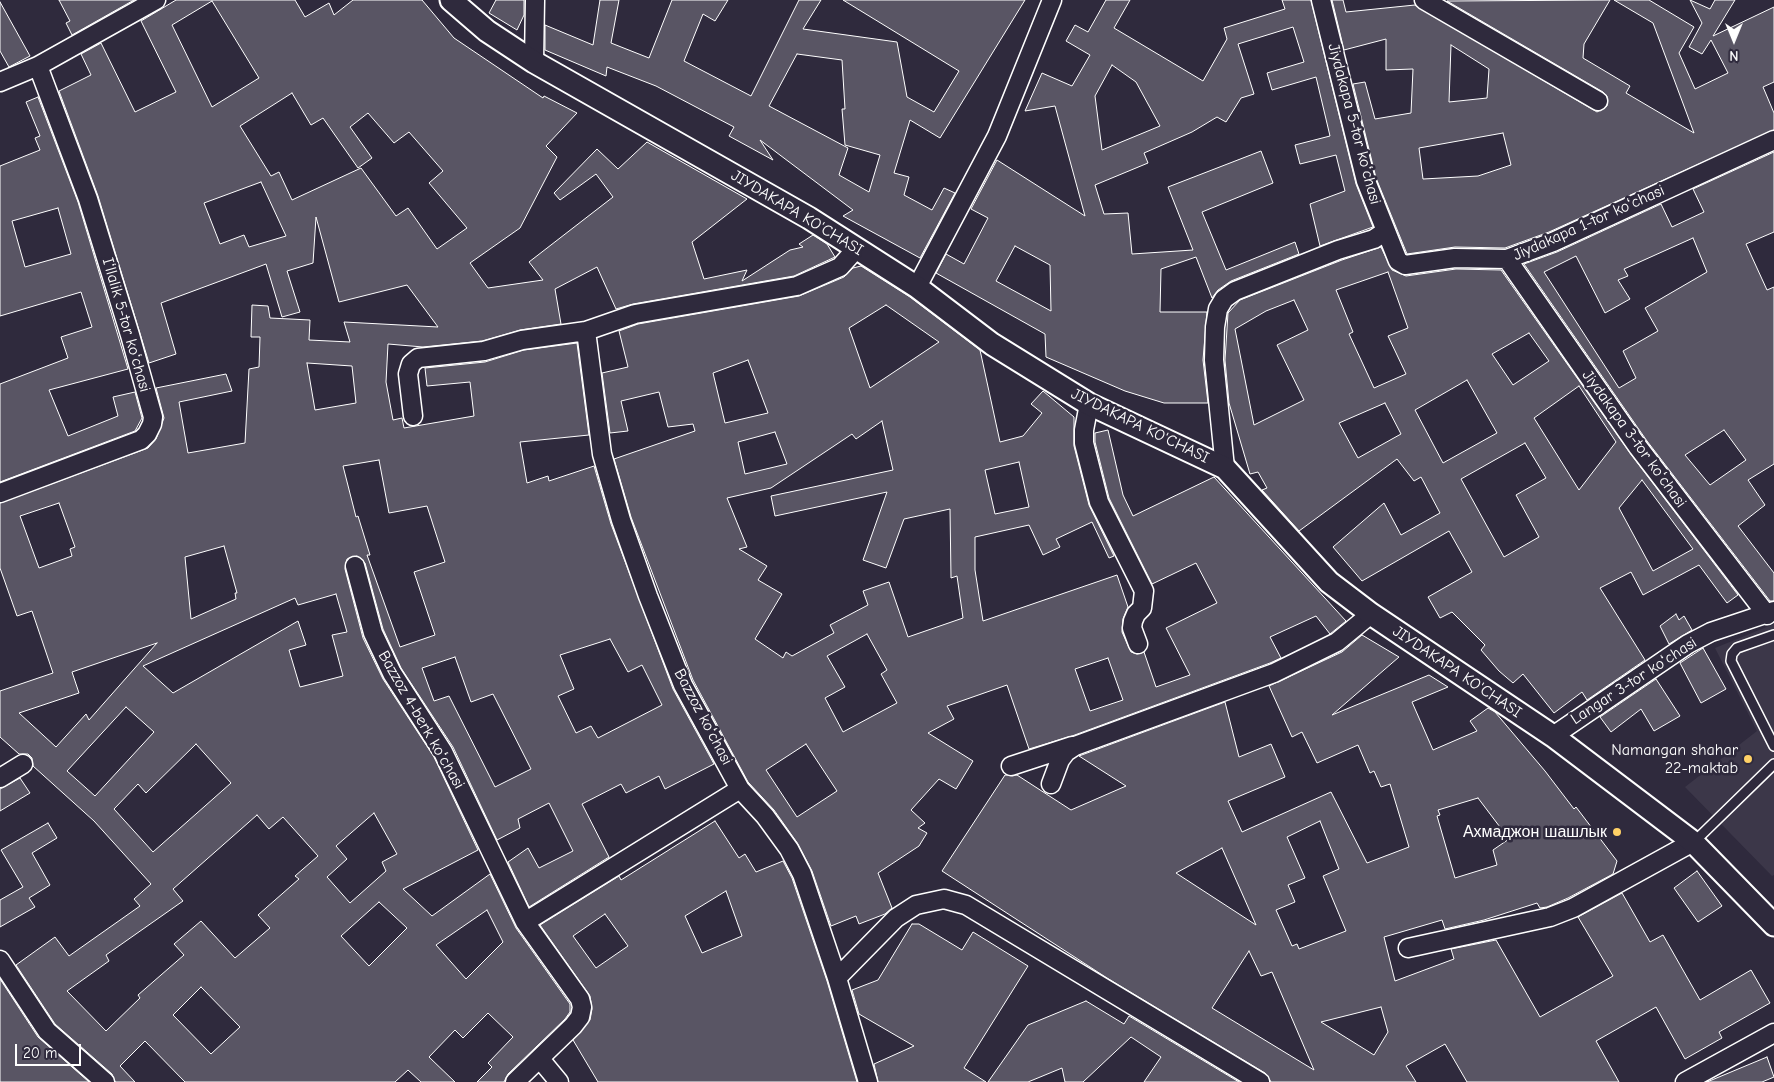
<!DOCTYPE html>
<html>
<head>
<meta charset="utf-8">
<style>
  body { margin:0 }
  #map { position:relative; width:1774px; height:1082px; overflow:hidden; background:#2f2a3d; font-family:"Comic Neue",sans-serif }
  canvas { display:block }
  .north { position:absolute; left:1709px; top:15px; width:50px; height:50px; -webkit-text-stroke:4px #2f2a3d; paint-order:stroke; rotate:180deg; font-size:14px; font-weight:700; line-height:20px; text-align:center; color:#fff }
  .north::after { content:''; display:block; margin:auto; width:18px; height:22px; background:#fff; clip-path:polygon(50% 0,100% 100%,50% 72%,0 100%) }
  .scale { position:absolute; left:15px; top:1044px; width:66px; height:22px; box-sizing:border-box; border:2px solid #fff; border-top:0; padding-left:6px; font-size:15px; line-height:18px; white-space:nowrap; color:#fff; -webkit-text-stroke:4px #2f2a3d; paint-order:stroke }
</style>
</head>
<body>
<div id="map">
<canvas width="1774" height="1082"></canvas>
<div class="north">N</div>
<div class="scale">20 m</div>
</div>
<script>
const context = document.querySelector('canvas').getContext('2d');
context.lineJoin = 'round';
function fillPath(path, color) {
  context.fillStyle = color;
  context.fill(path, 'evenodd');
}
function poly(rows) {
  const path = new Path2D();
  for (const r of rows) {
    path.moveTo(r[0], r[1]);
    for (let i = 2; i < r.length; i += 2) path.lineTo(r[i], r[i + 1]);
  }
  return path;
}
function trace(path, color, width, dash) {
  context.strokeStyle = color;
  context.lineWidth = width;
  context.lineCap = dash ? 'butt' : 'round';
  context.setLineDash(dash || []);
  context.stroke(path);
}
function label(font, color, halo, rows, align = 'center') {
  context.font = font + ' "Comic Neue",sans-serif';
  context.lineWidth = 5;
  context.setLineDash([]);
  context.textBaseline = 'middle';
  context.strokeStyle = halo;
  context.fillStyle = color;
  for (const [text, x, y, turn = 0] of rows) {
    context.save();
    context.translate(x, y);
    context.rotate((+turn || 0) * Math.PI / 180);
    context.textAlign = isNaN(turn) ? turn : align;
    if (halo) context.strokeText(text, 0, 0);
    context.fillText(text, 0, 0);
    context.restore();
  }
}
const built = poly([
  [1774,624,1774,875,1772,876,1685,787,1757,731,1715,648]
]);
const building = poly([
  [59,0,134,0,72,35,66,23,70,21,59,0],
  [176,0,295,0,305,17,329,3,334,15,353,0,422,0,454,38,543,98,544,96,577,113,546,146,557,157,520,228,470,263,488,288,543,280,529,262,613,197,596,174,560,200,554,193,597,149,618,169,647,142,747,199,692,242,704,279,747,270,742,281,790,250,803,247,799,244,813,235,827,244,835,257,794,276,633,304,616,309,597,267,555,289,561,324,520,330,482,341,423,347,388,344,386,382,393,420,402,418,404,428,474,416,470,382,427,386,425,368,485,362,524,350,577,343,589,435,520,442,527,483,548,476,549,481,594,466,611,524,673,689,714,764,665,789,659,776,626,793,621,784,582,804,609,857,529,907,508,862,528,848,539,868,573,851,549,803,518,819,520,828,497,840,453,747,401,668,383,629,365,563,357,556,347,559,345,569,363,638,383,679,434,757,478,850,403,889,432,916,490,874,516,928,570,1004,570,1012,565,1019,508,1074,504,1082,477,1082,492,1067,488,1063,513,1037,488,1013,463,1038,455,1030,429,1057,455,1082,421,1082,408,1070,395,1082,185,1082,145,1041,120,1066,135,1082,115,1082,112,1074,55,1024,16,965,55,937,69,956,140,906,134,899,151,884,94,821,33,766,32,758,28,754,19,754,0,737,0,691,53,673,32,611,17,616,0,568,0,503,148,448,156,439,164,418,156,388,226,374,232,391,179,402,188,453,245,443,249,369,259,367,260,337,251,337,252,305,268,306,270,318,310,320,309,340,350,342,344,322,438,327,407,285,339,302,316,217,313,263,287,271,300,312,282,317,266,264,161,303,176,354,149,363,98,196,59,91,91,75,81,54,101,43,135,112,176,92,141,21,176,0],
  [212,1,259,78,212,107,172,25,212,1],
  [292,93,311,125,323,118,358,168,372,158,350,127,368,113,394,143,409,132,443,171,429,183,467,228,437,249,408,208,396,216,361,168,292,200,279,172,271,176,240,126,292,93],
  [261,182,286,236,249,247,244,235,220,244,204,203,261,182],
  [307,363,352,366,356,403,315,410,307,363],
  [379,460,389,513,427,506,445,562,414,572,435,635,400,647,367,555,370,555,358,516,356,517,343,466,379,460],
  [59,503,75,547,70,549,72,556,39,568,20,516,59,503],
  [224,546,237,593,235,593,236,599,191,619,185,557,224,546],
  [336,594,347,632,332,635,343,676,300,687,289,650,306,645,298,621,173,693,143,666,295,598,298,605,336,594],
  [610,639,628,672,642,665,662,705,598,738,591,726,576,733,558,696,574,689,560,655,610,639],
  [157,643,89,720,86,714,56,747,19,713,79,693,72,672,157,643],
  [455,657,471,702,493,694,531,769,495,787,449,696,434,701,422,668,455,657],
  [126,707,154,732,95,796,67,771,126,707],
  [196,744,231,783,153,852,114,809,138,784,146,793,196,744],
  [374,813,397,854,382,862,386,871,350,903,327,877,347,859,336,846,374,813],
  [257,815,269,829,283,817,318,856,295,876,299,879,258,915,270,928,235,958,201,921,174,944,184,955,138,995,140,998,106,1031,67,991,109,961,106,955,183,901,173,889,257,815],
  [379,902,407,928,369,966,341,936,379,902],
  [487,910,503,942,466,979,436,945,487,910],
  [201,987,240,1027,211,1054,173,1015,201,987],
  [496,0,524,0,524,15,517,30,489,13,496,0],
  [600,0,619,0,611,43,649,58,672,0,728,0,715,21,703,14,684,61,751,96,799,0,821,0,803,29,897,42,907,97,934,112,959,71,843,0,1025,0,940,138,910,120,894,173,909,177,904,195,932,210,944,188,955,193,920,258,843,216,853,210,760,140,773,160,729,136,734,127,656,86,607,67,606,76,545,50,545,25,593,45,600,0],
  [797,54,842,60,845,109,842,109,845,145,880,155,869,192,839,175,848,148,769,106,797,54],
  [1106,0,1130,0,1114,28,1203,81,1227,39,1224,28,1285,9,1282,0,1311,0,1356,184,1373,227,1320,246,1310,204,1345,191,1336,155,1300,164,1295,145,1330,136,1316,77,1272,90,1267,73,1304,62,1293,27,1238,44,1254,94,1241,98,1226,122,1217,117,1192,132,1144,153,1148,163,1095,185,1104,214,1128,213,1132,254,1193,250,1168,187,1261,151,1273,183,1202,212,1226,270,1295,242,1299,254,1231,281,1218,290,1212,298,1196,257,1161,269,1160,312,1207,312,1203,360,1208,403,1164,403,1125,391,1046,357,1045,334,936,273,946,254,964,264,988,218,971,209,997,160,1085,216,1055,106,1025,111,1042,73,1072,86,1090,55,1066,41,1075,25,1088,32,1106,0],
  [1112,65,1136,82,1160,126,1102,150,1095,96,1112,65],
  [1015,246,1050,265,1051,311,996,281,1015,246],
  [1332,0,1343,0,1346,12,1415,5,1597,112,1607,106,1607,96,1603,92,1447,1,1610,0,1584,44,1583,58,1630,86,1626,93,1694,133,1653,23,1614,0,1649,0,1694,27,1679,53,1695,89,1728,73,1711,40,1702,54,1689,47,1702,23,1690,0,1710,9,1715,0,1735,0,1713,36,1774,7,1774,82,1763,87,1774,113,1774,130,1549,232,1505,248,1455,247,1407,254,1376,178,1353,84,1365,82,1375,119,1411,113,1413,69,1386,70,1386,39,1344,50,1332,0],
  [1451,45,1489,69,1487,98,1449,102,1451,45],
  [1503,133,1511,165,1478,176,1423,179,1419,148,1503,133],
  [0,2,30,56,9,67,0,51,0,2],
  [38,97,78,202,128,369,49,390,68,436,118,416,113,397,135,392,142,418,135,431,0,482,0,384,68,358,61,337,92,327,81,292,0,316,0,166,40,150,35,138,40,136,26,102,38,97],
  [58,208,71,254,25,267,12,221,58,208],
  [1774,152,1774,232,1746,244,1767,290,1774,287,1774,464,1748,480,1765,505,1738,526,1774,573,1774,601,1770,601,1647,441,1524,264,1557,252,1661,204,1672,227,1704,212,1693,189,1774,152],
  [1693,238,1707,272,1645,308,1658,331,1623,351,1636,378,1619,388,1544,272,1576,256,1605,313,1630,299,1618,280,1628,276,1624,269,1693,238],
  [1724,430,1746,460,1710,485,1685,455,1724,430],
  [1381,247,1392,270,1406,276,1456,269,1501,270,1630,453,1738,595,1727,603,1699,565,1643,595,1631,572,1600,588,1645,660,1587,700,1582,692,1554,713,1523,674,1513,683,1499,671,1481,650,1485,645,1452,612,1440,618,1428,597,1472,572,1449,531,1362,581,1333,547,1384,503,1401,535,1440,513,1421,477,1414,481,1397,459,1299,531,1262,490,1267,488,1258,472,1250,474,1229,403,1225,360,1228,313,1240,300,1342,260,1381,247],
  [1388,272,1408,328,1388,336,1406,374,1374,388,1349,334,1353,332,1336,290,1388,272],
  [1294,300,1308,330,1277,345,1304,400,1254,425,1235,329,1266,311,1294,300],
  [1529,333,1549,361,1513,385,1492,354,1529,333],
  [1467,380,1497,433,1443,463,1415,410,1467,380],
  [1579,386,1616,442,1579,490,1534,418,1579,386],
  [1385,403,1401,434,1358,458,1339,423,1385,403],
  [1525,443,1546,478,1516,495,1539,537,1504,557,1461,479,1525,443],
  [1642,480,1693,549,1653,571,1619,508,1642,480],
  [861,266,910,297,980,350,1000,442,1023,436,1042,413,1031,404,1043,391,1074,417,1074,446,1089,505,1114,556,1109,558,1092,522,1056,539,1060,547,1043,555,1029,525,975,537,975,570,983,621,1117,575,1128,607,1123,619,1122,632,1131,652,1137,654,1144,652,1156,687,1190,675,1166,628,1217,603,1196,563,1152,584,1109,498,1095,442,1095,433,1108,430,1123,495,1133,516,1214,477,1346,621,1330,634,1316,616,1270,637,1281,658,1270,663,1072,736,1029,749,1007,685,947,706,954,719,928,733,973,761,956,789,939,779,911,810,925,823,918,828,927,833,919,846,878,873,892,908,885,914,859,924,856,916,831,926,812,871,798,844,774,810,748,782,693,680,631,517,614,459,695,431,693,424,668,427,659,392,621,401,628,431,610,433,602,373,628,367,619,331,638,324,799,296,844,277,853,268,861,266],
  [886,305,939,342,870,388,849,328,886,305],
  [748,360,768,413,725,423,713,373,748,360],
  [882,421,893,470,771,496,775,516,887,492,863,560,886,568,904,519,950,509,951,578,957,576,963,618,908,637,889,582,863,591,868,605,830,625,834,633,792,656,786,652,783,658,755,639,782,594,758,580,767,566,739,549,747,547,727,498,771,488,852,434,856,439,882,421],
  [775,432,787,464,745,474,738,442,775,432],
  [1019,462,1029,507,995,514,985,470,1019,462],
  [867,634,887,670,881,674,897,703,843,732,825,698,845,687,827,656,867,634],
  [1108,658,1123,700,1090,711,1075,669,1108,658],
  [806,744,837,791,797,817,766,770,806,744],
  [1676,614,1679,620,1684,616,1692,630,1669,644,1660,626,1676,614],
  [1362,635,1399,657,1332,715,1429,675,1448,687,1412,702,1433,750,1477,731,1470,721,1488,708,1495,712,1545,771,1574,809,1576,807,1617,861,1613,874,1568,898,1547,907,1540,908,1537,903,1484,920,1445,929,1442,920,1384,937,1395,981,1454,959,1451,949,1496,940,1540,1017,1613,976,1578,917,1622,893,1650,942,1663,935,1700,1000,1751,970,1770,1003,1719,1032,1722,1038,1685,1059,1656,1007,1596,1041,1619,1082,1467,1082,1445,1044,1406,1066,1416,1082,1271,1082,1265,1073,1107,978,942,871,1005,775,1017,775,1071,810,1126,786,1079,756,1225,702,1239,757,1271,744,1285,777,1228,801,1242,832,1331,792,1367,863,1409,847,1390,784,1381,787,1374,771,1370,773,1358,745,1317,763,1302,732,1292,737,1269,686,1342,652,1362,635],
  [1478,798,1509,839,1493,850,1497,865,1455,878,1437,816,1440,815,1438,810,1478,798],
  [1320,821,1339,869,1323,876,1346,931,1299,949,1297,944,1292,946,1276,910,1295,902,1288,885,1305,878,1287,837,1320,821],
  [1222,848,1256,925,1176,873,1222,848],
  [1249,951,1261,976,1272,972,1314,1070,1212,1008,1249,951],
  [1381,1007,1388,1032,1374,1055,1321,1022,1381,1007],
  [1703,648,1726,689,1701,703,1680,663,1703,648],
  [1656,679,1680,716,1654,731,1641,709,1611,732,1600,717,1656,679],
  [20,778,30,793,0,811,0,789,20,778],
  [715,821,739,858,745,854,756,872,783,861,792,878,827,981,857,1082,598,1082,573,1040,590,1020,592,1009,590,996,540,925,619,876,621,880,715,821],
  [726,891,742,936,702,953,685,916,726,891],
  [605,914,628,946,596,968,573,936,605,914],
  [48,823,57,838,32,853,50,885,29,898,35,907,0,927,0,900,23,887,1,850,48,823],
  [1697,871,1722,906,1698,922,1674,888,1697,871],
  [912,924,919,924,962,950,973,932,1028,966,964,1068,986,1082,878,1082,874,1064,914,1046,859,1014,852,990,878,980,912,924],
  [0,979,38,1037,89,1082,0,1082,0,979],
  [1086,1001,1124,1024,1129,1016,1239,1082,1144,1082,1161,1057,1131,1037,1083,1082,1065,1082,1062,1068,1028,1082,988,1082,1028,1025,1086,1001],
  [1767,1057,1774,1077,1762,1082,1707,1082,1767,1057]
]);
const service = poly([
  [1774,635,1737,648,1732,654,1731,661,1774,746],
  [1694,842,1774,764]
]);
const minor = poly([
  [1424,0,1598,101],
  [534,62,535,0],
  [0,82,38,66,156,0],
  [1386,231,1398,261,1405,265,1455,258,1507,259,1553,242,1774,140],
  [1507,259,1638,447,1767,615],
  [917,287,997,136,1052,0],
  [586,331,602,454,621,520,648,596,683,685,740,789,765,816,789,849,802,874,837,978,868,1082],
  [1089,404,1084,430,1084,443,1099,502,1144,591,1142,608,1136,614,1133,621,1132,628,1138,644],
  [413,416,408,374,411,364,418,358,484,351,522,340,586,331,635,314,797,286,840,267,857,248],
  [1225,468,1214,360,1215,327,1218,309,1224,299,1235,291,1338,250,1374,239,1386,231,1366,181,1321,0],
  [0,493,141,440,147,434,152,424,153,417,130,335,88,199,38,66],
  [355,566,373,633,392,673,443,752,525,922,580,999,582,1007,580,1017,573,1026,515,1082],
  [1553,736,1688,644,1711,632,1774,611],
  [1011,766,1072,746],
  [0,778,23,764],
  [1051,784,1060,760,1066,752,1075,746,1274,673,1337,642,1371,614],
  [525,922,740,789],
  [1408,948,1550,917,1573,908,1693,842],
  [0,960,47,1031,105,1082],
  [837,978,896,918,916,905,944,899,966,905,1260,1082],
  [540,1059,559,1082],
  [1685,1082,1774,1033]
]);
const tertiary = poly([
  [451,0,487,31,534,62,809,218,917,287,992,344,1089,404,1225,468,1329,582,1371,614,1553,736,1693,842,1774,925]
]);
const markers = [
  [1748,759,5,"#ffd166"],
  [1617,832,5,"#ffd166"]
];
const streetNames = [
  ["Jiydakapa 5-tor koʻchasi",1354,124,75],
  ["JIYDAKAPA KO'CHASI",797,213,31],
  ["Jiydakapa 1-tor koʻchasi",1589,223,-24],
  ["Iʻllalik 5-tor koʻchasi",126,325,74],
  ["JIYDAKAPA KO'CHASI",1140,426,26],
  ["Jiydakapa 3-tor koʻchasi",1634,439,54],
  ["JIYDAKAPA KO'CHASI",1457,672,34],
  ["Langar 3-tor koʻchasi",1634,681,-33],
  ["Bazzoz koʻchasi",703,717,62],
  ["Bazzoz 4-berk koʻchasi",421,720,60]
];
const poiNames = [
  ["Namangan shahar",1738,750],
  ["22-maktab",1738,768],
  ["Ахмаджон шашлык",1607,832]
];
fillPath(built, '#3c3749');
fillPath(building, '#595564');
trace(building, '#fff', 1);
trace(service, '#fff', 12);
trace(minor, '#fff', 21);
trace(tertiary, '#fff', 25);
trace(service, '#2f2a3d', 9);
trace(minor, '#2f2a3d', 18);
trace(tertiary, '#2f2a3d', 21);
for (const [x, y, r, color] of markers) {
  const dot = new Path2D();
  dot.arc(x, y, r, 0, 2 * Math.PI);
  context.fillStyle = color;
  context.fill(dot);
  trace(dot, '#2f2a3d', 2);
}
label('16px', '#fff', '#2f2a3d', streetNames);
label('16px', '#fff', '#2f2a3d', poiNames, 'right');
</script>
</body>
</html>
